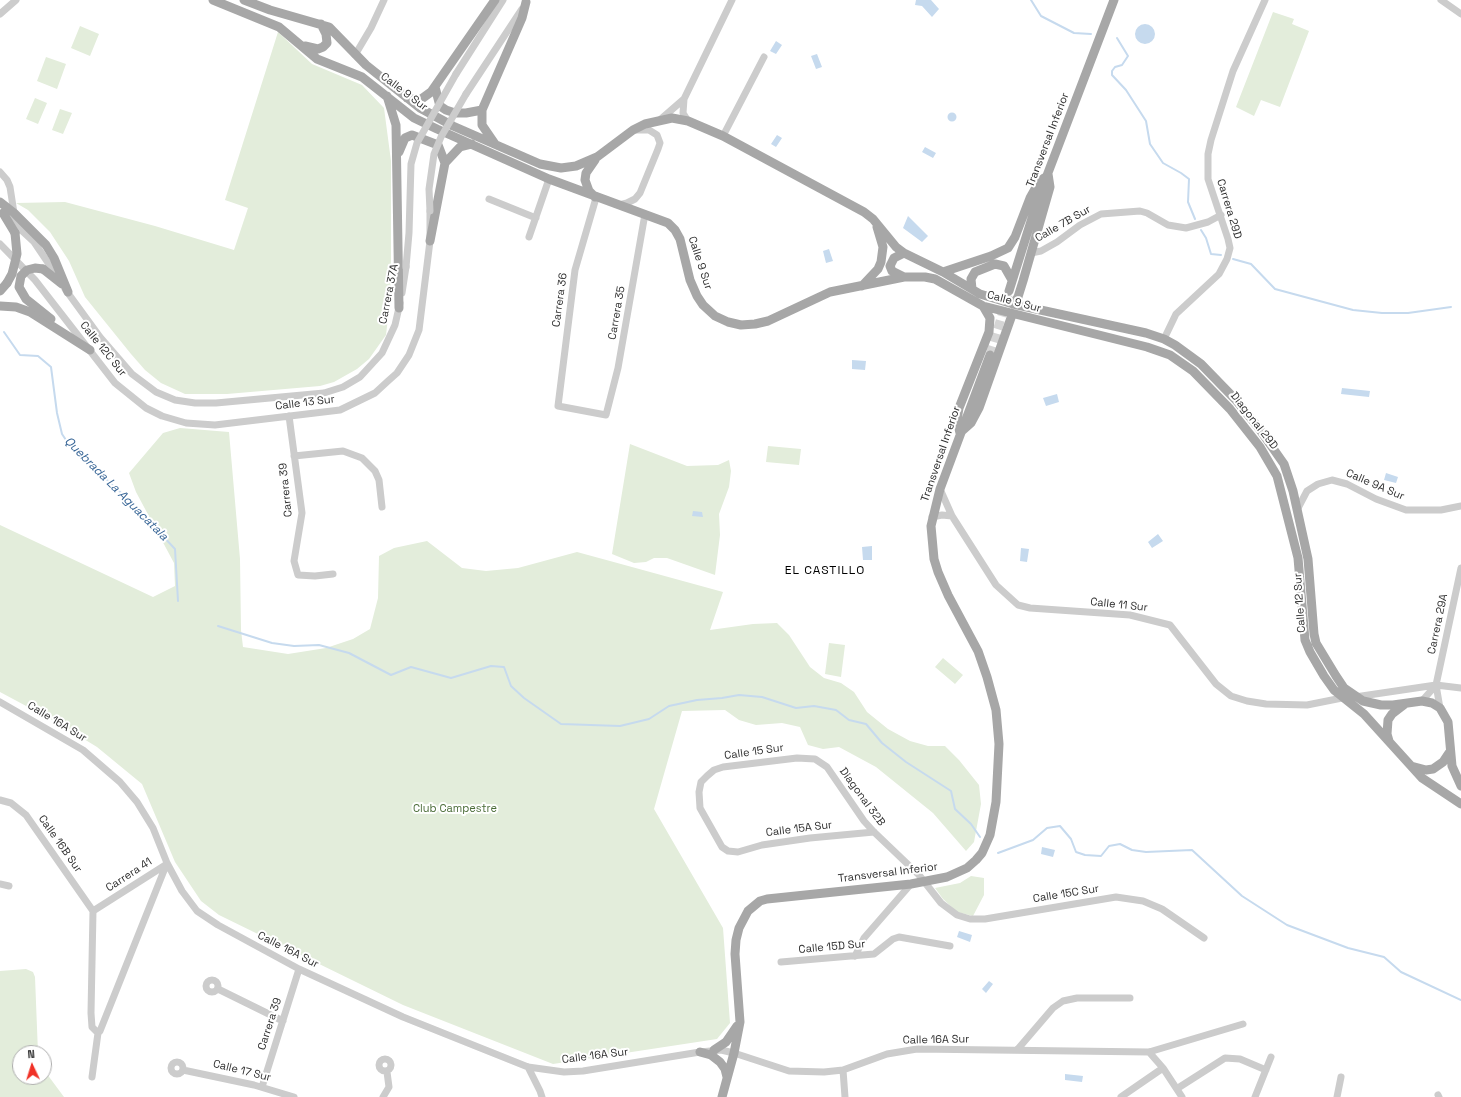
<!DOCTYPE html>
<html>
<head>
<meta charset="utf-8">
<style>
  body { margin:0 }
  #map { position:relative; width:1461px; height:1097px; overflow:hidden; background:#fff; font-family:"Space Grotesk",sans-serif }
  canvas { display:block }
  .north { position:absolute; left:12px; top:1045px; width:40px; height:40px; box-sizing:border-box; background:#fff; border:1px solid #acacac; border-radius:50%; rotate:356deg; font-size:11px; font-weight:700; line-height:16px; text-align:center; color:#2f2f2f }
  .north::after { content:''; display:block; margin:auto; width:14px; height:18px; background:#f03126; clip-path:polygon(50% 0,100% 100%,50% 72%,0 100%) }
</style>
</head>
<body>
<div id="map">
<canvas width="1461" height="1097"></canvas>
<div class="north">N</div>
</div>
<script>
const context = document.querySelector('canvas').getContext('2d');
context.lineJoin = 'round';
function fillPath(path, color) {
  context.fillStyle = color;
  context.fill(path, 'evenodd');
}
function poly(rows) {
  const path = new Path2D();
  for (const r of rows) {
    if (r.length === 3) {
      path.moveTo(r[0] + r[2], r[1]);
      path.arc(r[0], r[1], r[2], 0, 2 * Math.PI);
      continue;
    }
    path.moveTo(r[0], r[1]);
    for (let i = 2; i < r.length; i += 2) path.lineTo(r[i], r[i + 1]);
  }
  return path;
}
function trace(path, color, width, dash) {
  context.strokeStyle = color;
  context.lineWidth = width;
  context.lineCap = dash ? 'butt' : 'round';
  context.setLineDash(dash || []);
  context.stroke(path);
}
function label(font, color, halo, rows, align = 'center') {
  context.font = font + ' "Space Grotesk",sans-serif';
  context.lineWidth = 4;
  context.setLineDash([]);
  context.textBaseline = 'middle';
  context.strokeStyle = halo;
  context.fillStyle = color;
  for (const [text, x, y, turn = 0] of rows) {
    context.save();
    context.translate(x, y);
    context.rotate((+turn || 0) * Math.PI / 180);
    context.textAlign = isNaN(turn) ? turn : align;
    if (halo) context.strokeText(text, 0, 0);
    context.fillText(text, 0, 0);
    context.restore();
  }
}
const green = poly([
  [1273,12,1294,19,1292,24,1309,31,1280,107,1261,100,1254,116,1236,107],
  [80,26,99,34,90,56,71,48],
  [278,32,312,64,362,85,384,108,391,161,391,292,386,335,369,359,357,369,334,382,320,386,227,394,185,394,161,383,145,370,131,354,85,297,69,261,50,232,28,210,16,203,65,202,155,226,234,250,248,208,225,200],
  [46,57,66,64,57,89,37,81],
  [35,98,47,103,38,124,26,119],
  [60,109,72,113,63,134,52,130],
  [180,428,229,432,240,559,241,630,243,647,288,654,326,648,353,639,370,629,378,598,379,556,394,548,427,541,462,568,486,571,518,568,577,552,610,561,723,592,710,630,753,624,777,623,789,635,810,667,824,678,841,683,854,692,867,712,888,729,910,741,928,746,945,746,959,760,979,785,981,804,974,842,966,851,933,813,876,767,839,747,823,749,808,745,800,727,782,723,756,725,739,720,725,710,682,711,654,809,723,928,730,1023,717,1039,553,1064,403,1005,219,915,201,901,175,862,142,784,97,747,56,722,0,692,0,525,153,597,175,586,174,563,136,492,129,473,163,433],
  [630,444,687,466,718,465,729,460,731,471,729,487,719,514,720,535,715,575,667,558,654,558,646,562,634,563,612,554],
  [768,446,801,449,799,465,766,462],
  [829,643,845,645,841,677,825,674],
  [943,658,963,675,955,684,935,667],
  [971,876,984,878,984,895,973,916,957,912,943,899,935,888,960,883],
  [26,969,33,972,35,977,38,1053,20,1053,20,1077,44,1077,44,1070,64,1097,0,1097,0,971]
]);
const water = poly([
  [916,0,931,0,939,9,932,17,922,6,915,5],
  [1145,34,10],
  [776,41,782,45,776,54,770,51],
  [817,54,822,67,816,69,811,56],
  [952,117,4.5],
  [777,135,782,138,776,147,771,144],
  [925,147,936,153,933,158,922,152],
  [908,216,928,236,922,242,903,228],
  [829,249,833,261,826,263,823,251],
  [852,360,866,361,865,370,852,369],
  [1342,388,1370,391,1369,397,1341,394],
  [1057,394,1059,402,1046,406,1043,398],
  [1386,473,1398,477,1396,483,1384,480],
  [693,511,702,512,703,517,692,516],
  [1158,534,1163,541,1152,548,1148,542],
  [872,546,872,560,863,560,862,547],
  [1021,548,1029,549,1027,562,1020,561],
  [1042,847,1055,850,1053,857,1041,854],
  [959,931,972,935,970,942,957,937],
  [989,981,993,984,986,993,982,989],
  [1065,1074,1083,1076,1082,1082,1065,1080]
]);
const stream = poly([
  [1031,0,1041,16,1074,33,1091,34],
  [1117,38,1128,56,1122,65,1115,67,1112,71,1112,75,1126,90,1146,121,1150,144,1163,163,1181,173,1189,179,1188,202,1195,219],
  [1201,230,1206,238,1211,254,1221,255],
  [1233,259,1251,264,1275,289,1353,310,1382,313,1408,313,1451,307],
  [4,332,20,355,38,356,51,367,57,413,62,434,70,446,131,502,175,549,178,601],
  [218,626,272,643,294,646,319,645,349,653,391,675,411,667,451,678,491,666,504,667,511,686,524,698,561,724,620,726,649,719,669,706,697,700,722,698,739,695,762,697,796,708,814,706,836,710,849,720,866,724,882,743,906,762,951,791,955,809,971,824,980,837],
  [998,853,1033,840,1047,828,1060,826,1071,839,1076,852,1085,855,1101,856,1109,846,1120,844,1132,850,1146,852,1192,850,1242,896,1287,925,1348,948,1384,957,1401,972,1461,1000]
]);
const majorTunnel = poly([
  [990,355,1009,291]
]);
const minor = poly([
  [1441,0,1461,14],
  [0,14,16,0],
  [355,55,371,28,384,0],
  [456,74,503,0],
  [466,94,522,9],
  [661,119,684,99],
  [688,121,683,113,684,99,732,0],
  [723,136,764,57],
  [0,172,7,180,10,187,14,213],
  [596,198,575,270,558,406,606,415,618,368,645,214],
  [489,199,536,218],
  [619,205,627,203,635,199,640,193,658,149,660,143,657,135,649,130,634,130],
  [7,217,34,242,59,279],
  [529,237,549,179],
  [0,244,35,280,115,383,146,408,162,416,186,423,215,425,340,410,375,393,388,381,397,373,409,355,419,330,430,241,430,211],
  [1031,253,1041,251,1057,242,1080,225,1101,214,1140,211,1147,213,1168,225,1186,228,1208,222,1221,215],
  [65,289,100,337,132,374,156,392,175,400,195,403,216,403,324,393,343,387,360,377,382,353,395,325,400,303],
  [402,293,406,267],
  [1164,339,1176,314,1219,274,1227,259,1230,248,1228,239,1208,179,1208,154,1211,140,1233,71,1265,0],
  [289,416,302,513,294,561,298,575,315,576,333,574],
  [294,456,343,451,362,458,375,471,379,480,382,507],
  [940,489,952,516,996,585,1018,605,1030,608,1130,615,1170,625,1216,684,1231,696,1247,701,1266,704,1307,705,1342,698],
  [1297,510,1307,491,1318,484,1332,480,1347,484,1376,499,1406,510,1441,510,1461,506],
  [932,517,942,515,952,516],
  [1355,697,1436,685,1461,688],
  [1422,701,1436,685],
  [0,702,83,750,120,782,137,802,153,828,167,863,182,891,197,911,218,925,299,969,403,1017,528,1067,564,1072,583,1071,700,1052,721,1050,734,1053,789,1071,824,1072,843,1070,887,1054,917,1049,1149,1052,1243,1024],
  [1440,708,1436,685,1461,568],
  [0,800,11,803,26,815,93,911,91,1013,92,1027,98,1033],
  [874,832,810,838,762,845,738,852,728,851,722,847,700,808,699,792,701,782,707,776,714,770,723,767,797,758,815,759,827,767,864,821,874,832,919,875,941,903,957,915,970,919,985,919,1116,897,1143,901,1162,909,1204,938],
  [0,884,9,886],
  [93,911,167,864],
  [855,956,864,938,911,884],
  [781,962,874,954,893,939,899,937,950,946],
  [212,986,6],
  [218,989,283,1021],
  [1017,1050,1053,1008,1063,1001,1077,998,1130,998],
  [1149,1052,1163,1068,1182,1097],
  [385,1065,6],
  [177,1068,6],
  [528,1067,540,1091,542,1097],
  [183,1070,254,1085,294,1097],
  [843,1070,845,1097],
  [92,1077,98,1033,100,1031,167,863],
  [262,1087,299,969],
  [1178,1088,1225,1058,1240,1059,1266,1070],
  [1438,1095,1439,1097],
  [383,1097,389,1087,387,1072],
  [1121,1097,1163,1068],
  [1255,1097,1271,1057],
  [1337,1097,1341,1077]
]);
const major = poly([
  [213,0,279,27,317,59,362,77,414,118,437,129,549,179,668,223,675,230,680,239,690,280,697,296,703,305,715,316,728,322,741,325,755,324,768,321,830,292,904,277,925,277,935,279,983,306,1147,347,1170,355,1193,371,1230,409,1260,447,1277,476,1298,558,1305,640,1310,652,1324,676,1334,690,1364,714,1422,778,1461,804],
  [244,0,270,10,329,27,366,65,420,108,453,126,540,164,561,168,576,166,597,157,633,130,645,124,672,118,688,121,723,136,864,212,873,219,896,247,904,253,943,272,980,294,1013,304,1146,333,1164,339,1175,345,1201,364,1235,399,1258,427,1284,464,1293,491,1308,559,1314,634,1316,643,1336,676,1344,688,1363,701,1381,705,1393,705,1422,701,1432,703,1440,708,1448,722,1452,766,1461,786],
  [305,46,318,49,323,47,327,43,326,34,321,24],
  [435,87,440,106,446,110,455,113,466,113,482,110],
  [387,96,396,125,399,308],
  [407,98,420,100,431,92,495,0],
  [495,144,482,125,482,110,522,18,526,2],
  [399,152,405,138,412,135,438,145,445,163],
  [595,160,586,173,585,180,589,191,595,197],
  [0,202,14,213,46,245,54,258,68,292],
  [3,213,15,233],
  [430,241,445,163,460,147,472,144],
  [904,253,894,258,890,266,892,271,904,277],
  [43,269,62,284],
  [943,272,991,256,1008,248,1015,237,1030,198,1039,182,1044,178],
  [862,286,878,269,881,262,883,247,877,227],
  [972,289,971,279,975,272,995,264,1004,266,1012,280],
  [0,291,7,283],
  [1009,291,1038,199,1114,0],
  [1013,304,1018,297,1023,281,1050,187,1048,174],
  [0,306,16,307,30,312,90,350],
  [962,431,971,423,979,408,1012,315],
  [960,433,957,420,959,408,989,332,990,318,983,306],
  [1389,741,1387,734,1388,720,1392,714,1405,704],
  [1411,766,1426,770,1433,769,1443,762,1449,753],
  [714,1050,726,1042,737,1026],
  [700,1052,711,1055,720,1062,725,1069,727,1077],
  [722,1097,734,1053,740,1022,735,954,736,940,739,928,748,911,760,901,767,899,911,884,947,877,967,868,976,860,982,853,990,835,996,802,999,744,996,710,987,677,978,651,948,595,938,572,934,559,931,526,940,489,990,355]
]);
const minorBridge = poly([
  [430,211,429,189,434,154,441,137,466,94],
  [406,267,409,233,411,164,417,143,456,74]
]);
const majorBridge = poly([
  [43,269,35,268,27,270,21,276,19,287,26,299,51,319],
  [7,283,12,274,17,254,15,233]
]);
const streetNames = [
  ["Calle 9 Sur",404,92,37],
  ["Transversal Inferior",1048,140,-69],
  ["Carrera 29D",1229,209,73],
  ["Calle 7B Sur",1063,224,-30],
  ["Calle 9 Sur",700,263,72],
  ["Carrera 37A",389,294,-79],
  ["Carrera 36",560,300,-82],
  ["Calle 9 Sur",1014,302,15],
  ["Carrera 35",617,313,-80],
  ["Calle 12C Sur",103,349,51],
  ["Calle 13 Sur",305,403,-7],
  ["Diagonal 29D",1254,421,52],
  ["Transversal Inferior",941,454,-71],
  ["Calle 9A Sur",1375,485,23],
  ["Carrera 39",286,490,-96],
  ["Calle 12 Sur",1300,603,-94],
  ["Calle 11 Sur",1119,605,6],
  ["Carrera 29A",1438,624,-78],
  ["Calle 16A Sur",57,722,31],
  ["Calle 15 Sur",754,752,-8],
  ["Diagonal 32B",862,797,54],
  ["Calle 15A Sur",799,829,-7],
  ["Calle 16B Sur",60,844,55],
  ["Transversal Inferior",888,873,-7],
  ["Carrera 41",129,875,-33],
  ["Calle 15C Sur",1066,894,-9],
  ["Calle 15D Sur",832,947,-5],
  ["Calle 16A Sur",288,950,27],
  ["Carrera 39",270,1024,-72],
  ["Calle 16A Sur",936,1040,-1],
  ["Calle 16A Sur",595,1056,-7],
  ["Calle 17 Sur",242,1071,14]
];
const parkNames = [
  ["Club Campestre",455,809]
];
const waterNames = [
  ["Quebrada La Aguacatala",116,489,45]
];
const neighbourhoodNames = [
  ["EL CASTILLO",825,571]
];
fillPath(green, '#e3eddb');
fillPath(water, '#c6daee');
trace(stream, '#c6daee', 2);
trace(majorTunnel, '#d5d5d5', 9, [9, 4.5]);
trace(minor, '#ccc', 7);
trace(major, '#a7a7a7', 9);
trace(minorBridge, '#ccc', 7);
trace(majorBridge, '#a7a7a7', 9);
label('11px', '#2f2f2f', '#fff', streetNames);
label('11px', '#4b6d39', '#fff', parkNames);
label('italic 12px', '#376596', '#fff', waterNames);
context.letterSpacing = '1px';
label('12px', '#000', '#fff', neighbourhoodNames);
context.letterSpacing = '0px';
</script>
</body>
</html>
